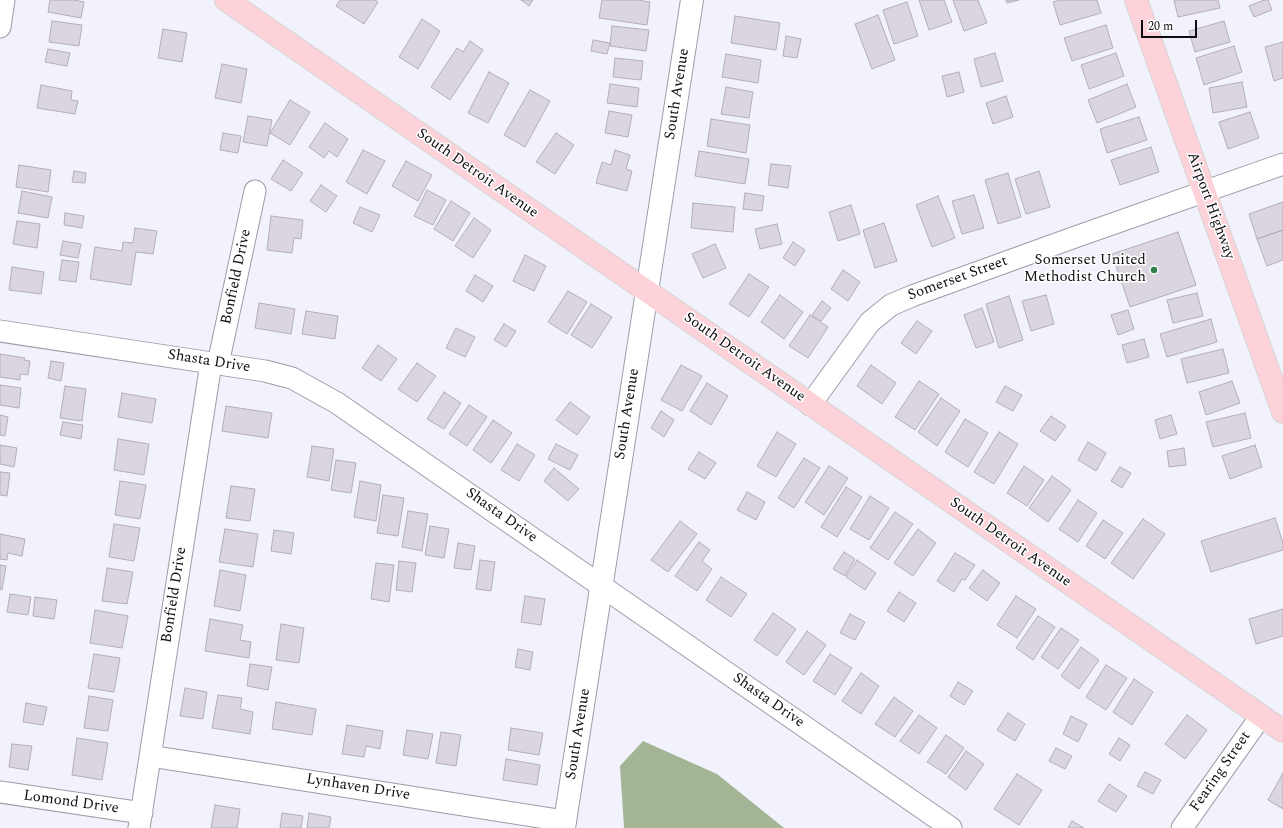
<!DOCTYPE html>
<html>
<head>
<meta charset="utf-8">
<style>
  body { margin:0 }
  #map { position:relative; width:1283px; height:828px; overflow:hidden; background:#f2f2fd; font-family:Spectral,serif }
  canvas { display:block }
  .scale { position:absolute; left:1141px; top:20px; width:56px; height:18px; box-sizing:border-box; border:2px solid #0e0e12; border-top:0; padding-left:5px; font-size:12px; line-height:14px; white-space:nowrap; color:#0e0e12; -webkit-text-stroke:3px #fff; paint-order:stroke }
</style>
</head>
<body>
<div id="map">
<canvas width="1283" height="828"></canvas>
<div class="scale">20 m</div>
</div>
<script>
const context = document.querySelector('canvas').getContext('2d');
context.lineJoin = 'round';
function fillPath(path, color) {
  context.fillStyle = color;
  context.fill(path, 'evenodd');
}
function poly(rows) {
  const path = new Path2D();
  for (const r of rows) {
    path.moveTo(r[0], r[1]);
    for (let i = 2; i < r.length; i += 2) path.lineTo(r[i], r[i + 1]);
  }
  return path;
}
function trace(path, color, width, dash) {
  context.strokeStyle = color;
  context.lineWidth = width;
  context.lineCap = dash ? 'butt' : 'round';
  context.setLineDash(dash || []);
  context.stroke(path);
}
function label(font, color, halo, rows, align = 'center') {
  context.font = font + ' Spectral,serif';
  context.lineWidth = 3;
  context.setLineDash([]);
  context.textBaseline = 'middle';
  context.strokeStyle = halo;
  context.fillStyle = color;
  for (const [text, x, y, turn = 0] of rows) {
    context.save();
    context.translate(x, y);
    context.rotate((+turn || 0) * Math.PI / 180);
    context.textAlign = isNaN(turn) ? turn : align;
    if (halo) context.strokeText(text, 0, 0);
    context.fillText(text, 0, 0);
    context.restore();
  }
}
const forest = poly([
  [643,741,717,774,784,828,624,828,620,766]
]);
const building = poly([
  [50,0,74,0,84,2,81,18,48,12,50,0],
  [340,0,375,0,378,2,364,24,336,6,340,0],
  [521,0,533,0,529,6,521,0],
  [602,0,638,0,650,2,647,25,599,18,602,0],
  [919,0,944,0,952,22,929,30,919,0],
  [953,0,978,0,987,23,964,31,953,0],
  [1006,0,1019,0,1007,3,1006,0],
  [1061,0,1097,0,1101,13,1060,25,1053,2,1061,0],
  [1174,0,1218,0,1220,8,1178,17,1174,0],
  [1264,0,1268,0,1272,10,1254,17,1249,6,1264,0],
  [907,2,918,36,894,44,883,10,907,2],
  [878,15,895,60,872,69,855,24,878,15],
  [735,16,780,23,776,50,731,43,735,16],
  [422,19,440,31,418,69,399,57,422,19],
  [52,21,82,25,79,46,49,42,52,21],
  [1224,21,1230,42,1195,52,1189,31,1224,21],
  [1106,25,1113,48,1072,61,1064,38,1106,25],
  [612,26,649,30,646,51,610,46,612,26],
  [163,29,187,33,182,62,158,58,163,29],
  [786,36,801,39,797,58,783,56,786,36],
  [593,40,610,43,607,54,591,51,593,40],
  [470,41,483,50,450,100,431,87,457,48,463,52,470,41],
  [1283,42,1283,78,1274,81,1265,47,1283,42],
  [1234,46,1242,72,1204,85,1196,58,1234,46],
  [48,49,70,53,67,66,45,62,48,49],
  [995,53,1003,81,981,87,974,59,995,53],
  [1116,53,1124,76,1089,89,1081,65,1116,53],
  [726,54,761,60,758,83,722,77,726,54],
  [615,58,643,61,641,80,613,77,615,58],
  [222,64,247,69,241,103,215,98,222,64],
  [489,72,509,83,488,123,468,113,489,72],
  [959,72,964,92,947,97,942,76,959,72],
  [1242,82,1247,107,1213,113,1209,88,1242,82],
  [610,84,639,88,637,107,607,103,610,84],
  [1127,84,1136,107,1097,123,1088,100,1127,84],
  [41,85,72,91,71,100,78,101,75,114,37,108,41,85],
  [726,87,753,92,749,118,721,114,726,87],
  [530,90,550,101,525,147,504,135,530,90],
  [1006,96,1013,117,993,124,986,103,1006,96],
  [290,100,310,112,290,145,270,133,290,100],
  [609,111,632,115,628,137,605,133,609,111],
  [1250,112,1259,138,1228,149,1219,122,1250,112],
  [248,116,272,120,267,146,243,142,248,116],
  [1139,117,1147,140,1107,153,1100,129,1139,117],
  [711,119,750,125,746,153,707,146,711,119],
  [325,123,348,139,337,157,329,151,324,158,309,147,325,123],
  [223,133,241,136,238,153,220,150,223,133],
  [556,133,574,145,555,174,536,162,556,133],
  [1151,147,1159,172,1120,185,1111,160,1151,147],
  [363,150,385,161,367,194,346,182,363,150],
  [615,150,630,155,626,169,632,171,627,191,596,183,602,162,611,165,615,150],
  [699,151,749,159,745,184,695,176,699,151],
  [283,160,303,173,291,191,271,179,283,160],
  [406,161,432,175,418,201,392,186,406,161],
  [771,164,791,166,788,188,768,185,771,164],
  [19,165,51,170,48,192,16,187,19,165],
  [74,171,86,173,85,183,72,182,74,171],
  [1039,171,1050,207,1026,214,1015,179,1039,171],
  [1008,173,1021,217,998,224,985,180,1008,173],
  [321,185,337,196,326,212,310,201,321,185],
  [427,190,446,200,433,225,414,216,427,190],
  [22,191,52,197,48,218,18,213,22,191],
  [745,193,764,196,762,211,743,209,745,193],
  [974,195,984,228,962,234,952,201,974,195],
  [938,196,955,238,932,247,916,205,938,196],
  [451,201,470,213,453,241,434,229,451,201],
  [1283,202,1283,230,1257,239,1249,214,1283,202],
  [693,203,735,207,733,232,691,228,693,203],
  [851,205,860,234,838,241,829,212,851,205],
  [360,207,380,215,372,232,353,223,360,207],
  [65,213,84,216,82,228,64,225,65,213],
  [271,216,303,220,301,239,294,238,292,253,267,250,271,216],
  [474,218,491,230,473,258,455,246,474,218],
  [17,221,40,224,37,248,13,244,17,221],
  [884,223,897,261,875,268,863,230,884,223],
  [777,224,782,244,760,249,755,229,777,224],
  [135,228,157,231,153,254,136,252,131,285,90,279,95,247,122,251,123,242,133,243,135,228],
  [1283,230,1283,260,1267,266,1257,239,1283,230],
  [1178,232,1196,285,1130,307,1112,254,1178,232],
  [63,241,81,244,78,258,60,255,63,241],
  [793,242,805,250,795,266,783,258,793,242],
  [715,244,726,268,703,278,692,254,715,244],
  [525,255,546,266,534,291,513,281,525,255],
  [62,260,79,262,76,282,59,280,62,260],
  [12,267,44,272,41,294,9,290,12,267],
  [843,270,860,282,848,301,831,289,843,270],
  [749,274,769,287,749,317,729,304,749,274],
  [475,275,493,286,483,302,466,291,475,275],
  [568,291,587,302,567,334,548,322,568,291],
  [1197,293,1203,316,1173,323,1167,300,1197,293],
  [780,295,803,312,784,339,761,322,780,295],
  [1046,295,1054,324,1031,331,1022,301,1046,295],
  [1009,296,1023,340,999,348,986,304,1009,296],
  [822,301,831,308,821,321,812,315,822,301],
  [259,303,295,309,291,334,255,328,259,303],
  [591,304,612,317,592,348,571,335,591,304],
  [982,308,994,342,976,348,964,315,982,308],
  [1128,310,1134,329,1118,335,1111,315,1128,310],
  [306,311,338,316,335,339,302,334,306,311],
  [810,315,828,327,808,358,789,346,810,315],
  [1211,319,1217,342,1167,357,1160,334,1211,319],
  [917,321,932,331,916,354,901,343,917,321],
  [504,324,516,331,506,347,494,340,504,324],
  [456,328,475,337,465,357,446,348,456,328],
  [1144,339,1149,357,1127,363,1122,345,1144,339],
  [378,345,397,359,381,381,362,368,378,345],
  [1223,349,1229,373,1187,383,1181,359,1223,349],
  [0,354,25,358,24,360,30,361,28,375,20,374,20,380,0,377,0,354],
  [51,361,64,363,61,381,48,378,51,361],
  [417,363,436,376,417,402,398,389,417,363],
  [681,365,702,376,682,411,661,400,681,365],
  [871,365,896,383,882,404,857,386,871,365],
  [919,381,939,394,915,430,895,417,919,381],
  [1232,381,1240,403,1206,415,1199,392,1232,381],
  [707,383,728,396,711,425,690,411,707,383],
  [0,385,21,388,19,408,0,405,0,385],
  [65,386,86,389,82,421,60,418,65,386],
  [1005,386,1022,395,1013,411,996,402,1005,386],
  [444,392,461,403,444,429,427,419,444,392],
  [122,393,156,399,152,423,118,417,122,393],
  [941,398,960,411,937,446,918,432,941,398],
  [570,402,590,417,577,435,556,420,570,402],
  [469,405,487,417,467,446,449,434,469,405],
  [226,406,272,413,268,438,222,431,226,406],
  [661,411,674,420,664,437,651,428,661,411],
  [1245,413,1251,438,1213,447,1206,422,1245,413],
  [0,415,8,417,5,436,0,435,0,415],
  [1171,415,1177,434,1160,439,1155,420,1171,415],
  [1051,416,1066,426,1055,441,1040,431,1051,416],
  [965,419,988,433,968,467,945,452,965,419],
  [493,420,512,433,491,463,473,450,493,420],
  [63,422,83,425,81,439,60,435,63,422],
  [777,432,796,444,776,477,757,466,777,432],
  [999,432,1018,444,994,484,974,472,999,432],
  [118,439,149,444,144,475,114,470,118,439],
  [1088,442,1106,453,1096,471,1078,460,1088,442],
  [517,444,535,455,519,481,501,470,517,444],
  [556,444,578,455,570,470,548,459,556,444],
  [0,445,17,448,14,467,0,464,0,445],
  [1255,445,1262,467,1230,479,1222,456,1255,445],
  [312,446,334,449,329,481,307,477,312,446],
  [1184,448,1186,465,1169,467,1167,451,1184,448],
  [699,452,716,463,705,479,688,469,699,452],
  [804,458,820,468,794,508,778,498,804,458],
  [336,460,356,463,351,493,331,490,336,460],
  [829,466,848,478,824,515,805,502,829,466],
  [1024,466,1044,480,1027,506,1007,493,1024,466],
  [1120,467,1131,473,1122,488,1111,481,1120,467],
  [554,468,579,489,568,501,544,481,554,468],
  [0,472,10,473,7,496,0,495,0,472],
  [1052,476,1071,490,1048,522,1029,508,1052,476],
  [120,481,146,485,140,519,115,515,120,481],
  [360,481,381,485,376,521,354,517,360,481],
  [231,486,255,489,250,521,226,518,231,486],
  [846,487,862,497,837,537,821,527,846,487],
  [747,492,765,502,756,520,737,510,747,492],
  [383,495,404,498,398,536,377,533,383,495],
  [870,496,889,508,869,540,850,529,870,496],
  [1078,500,1097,513,1078,542,1059,529,1078,500],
  [408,511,428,514,422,551,402,547,408,511],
  [895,512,913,524,888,560,870,548,895,512],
  [1275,518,1283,543,1283,550,1211,572,1201,541,1275,518],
  [1143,519,1165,534,1133,579,1111,563,1143,519],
  [1103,520,1123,533,1105,559,1086,546,1103,520],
  [680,521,697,534,668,572,651,560,680,521],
  [114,524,140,528,134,561,109,557,114,524],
  [430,526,449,529,444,558,425,555,430,526],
  [225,529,258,534,253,567,219,562,225,529],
  [918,529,936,543,913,576,894,563,918,529],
  [274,530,294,533,291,554,271,551,274,530],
  [0,534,25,539,22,556,8,553,7,560,0,559,0,534],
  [699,542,710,550,702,561,712,569,697,591,675,576,699,542],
  [458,543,475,546,471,570,454,568,458,543],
  [844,552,855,559,845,576,833,569,844,552],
  [955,553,975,565,965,580,962,579,954,592,937,581,955,553],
  [480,560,495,562,491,591,476,589,480,560],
  [857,560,876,573,865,590,846,577,857,560],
  [399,561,416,563,412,592,396,590,399,561],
  [376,563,394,565,389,602,371,599,376,563],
  [0,565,6,566,2,590,0,589,0,565],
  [107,568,133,572,127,604,102,601,107,568],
  [220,570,246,575,240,611,214,606,220,570],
  [983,570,1000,583,987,601,969,588,983,570],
  [721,577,747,594,731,617,706,600,721,577],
  [899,592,916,603,904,622,887,611,899,592],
  [10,594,31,597,28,615,7,612,10,594],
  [525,596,545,599,541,625,521,622,525,596],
  [1016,596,1036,609,1017,638,997,625,1016,596],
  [35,597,57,600,54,619,33,616,35,597],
  [1283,609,1283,636,1256,644,1249,619,1283,609],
  [95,610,128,616,122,648,90,643,95,610],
  [773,613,796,629,777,656,754,640,773,613],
  [850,614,865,622,855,640,840,633,850,614],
  [1038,616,1055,627,1033,660,1016,648,1038,616],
  [210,619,243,625,240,640,251,642,249,658,205,651,210,619],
  [281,624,304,628,299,663,276,660,281,624],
  [1061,628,1079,640,1058,669,1041,657,1061,628],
  [807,631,826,645,804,675,786,662,807,631],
  [1081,647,1099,660,1079,689,1061,676,1081,647],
  [518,649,533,652,530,670,515,667,518,649],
  [94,654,120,658,114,692,88,688,94,654],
  [830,654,852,668,835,695,813,681,830,654],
  [250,664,272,667,268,690,247,686,250,664],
  [1106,665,1127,678,1106,710,1086,697,1106,665],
  [861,673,879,686,861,714,842,701,861,673],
  [1134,679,1153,692,1132,725,1113,712,1134,679],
  [958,682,973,691,964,705,950,696,958,682],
  [185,688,207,692,203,719,180,716,185,688],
  [218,695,242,698,240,709,253,712,250,734,212,728,218,695],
  [89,696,113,700,108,731,84,728,89,696],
  [894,697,913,711,895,737,875,724,894,697],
  [276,702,316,709,312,735,272,729,276,702],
  [26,703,47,707,43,725,23,722,26,703],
  [1008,713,1025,724,1015,741,997,730,1008,713],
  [919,715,937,728,919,754,900,741,919,715],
  [1187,715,1207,730,1185,759,1165,744,1187,715],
  [1071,716,1087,724,1078,742,1063,734,1071,716],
  [347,725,383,731,380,749,366,746,364,757,342,754,347,725],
  [511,728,543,733,539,755,508,750,511,728],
  [407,730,433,734,428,759,403,755,407,730],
  [441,732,461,735,456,766,436,763,441,732],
  [946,735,964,748,946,774,927,762,946,735],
  [77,738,108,743,102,780,72,775,77,738],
  [1119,738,1130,745,1120,761,1109,754,1119,738],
  [12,744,32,746,28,770,9,767,12,744],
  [1056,748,1072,756,1065,769,1049,761,1056,748],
  [966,751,984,764,966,790,948,777,966,751],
  [506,759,540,765,537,785,503,780,506,759],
  [1145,772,1161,780,1153,794,1137,786,1145,772],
  [1283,773,1283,809,1268,800,1283,773],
  [1017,774,1042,790,1019,825,994,809,1017,774],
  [1109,784,1127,796,1116,812,1098,801,1109,784],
  [215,805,240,809,237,828,211,828,215,805],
  [282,813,303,816,301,828,280,828,282,813],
  [309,813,331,817,329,828,307,828,309,813],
  [1072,821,1084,828,1068,828,1072,821]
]);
const minor = poly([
  [0,27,4,0],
  [0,331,265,371,292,378,337,403,951,828],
  [218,364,255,191],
  [810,405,870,322,891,305,912,296,1078,236,1283,164],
  [150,756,565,821],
  [0,792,142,813],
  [139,828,211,363],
  [1182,828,1261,716]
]);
const tertiary = poly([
  [564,828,692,0]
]);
const primary = poly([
  [226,0,1283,731],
  [1136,0,1283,412]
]);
const markers = [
  [1154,270,4,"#327e4d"]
];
const streetNames = [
  ["South Avenue",678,94,-81],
  ["South Detroit Avenue",477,174,35],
  ["Airport Highway",1210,206,70],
  ["Bonfield Drive",237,277,-78],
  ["Somerset Street",958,279,-20],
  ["South Detroit Avenue",744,358,35],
  ["Shasta Drive",209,362,9],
  ["South Avenue",628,414,-81],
  ["Shasta Drive",501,516,35],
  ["South Detroit Avenue",1010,543,35],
  ["Bonfield Drive",175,595,-81],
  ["Shasta Drive",768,701,35],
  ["South Avenue",579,734,-81],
  ["Fearing Street",1221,772,-55],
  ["Lynhaven Drive",358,788,9],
  ["Lomond Drive",71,803,8]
];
const poiNames = [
  ["Somerset United",1146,261],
  ["Methodist Church",1146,278]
];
fillPath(forest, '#a3b594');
fillPath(building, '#dad5df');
trace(building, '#b3aeb7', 1);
trace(minor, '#9c9da7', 23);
trace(tertiary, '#9c9da7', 24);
trace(primary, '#d4d4d4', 24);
trace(minor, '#fff', 21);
trace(tertiary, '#fff', 22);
trace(primary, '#fdd3d9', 22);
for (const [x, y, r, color] of markers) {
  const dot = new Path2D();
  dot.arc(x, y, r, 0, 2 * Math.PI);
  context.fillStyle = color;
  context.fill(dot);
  trace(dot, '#fff', 1.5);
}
label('15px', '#0e0e12', '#fff', streetNames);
label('15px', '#0e0e12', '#fff', poiNames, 'right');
</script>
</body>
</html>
